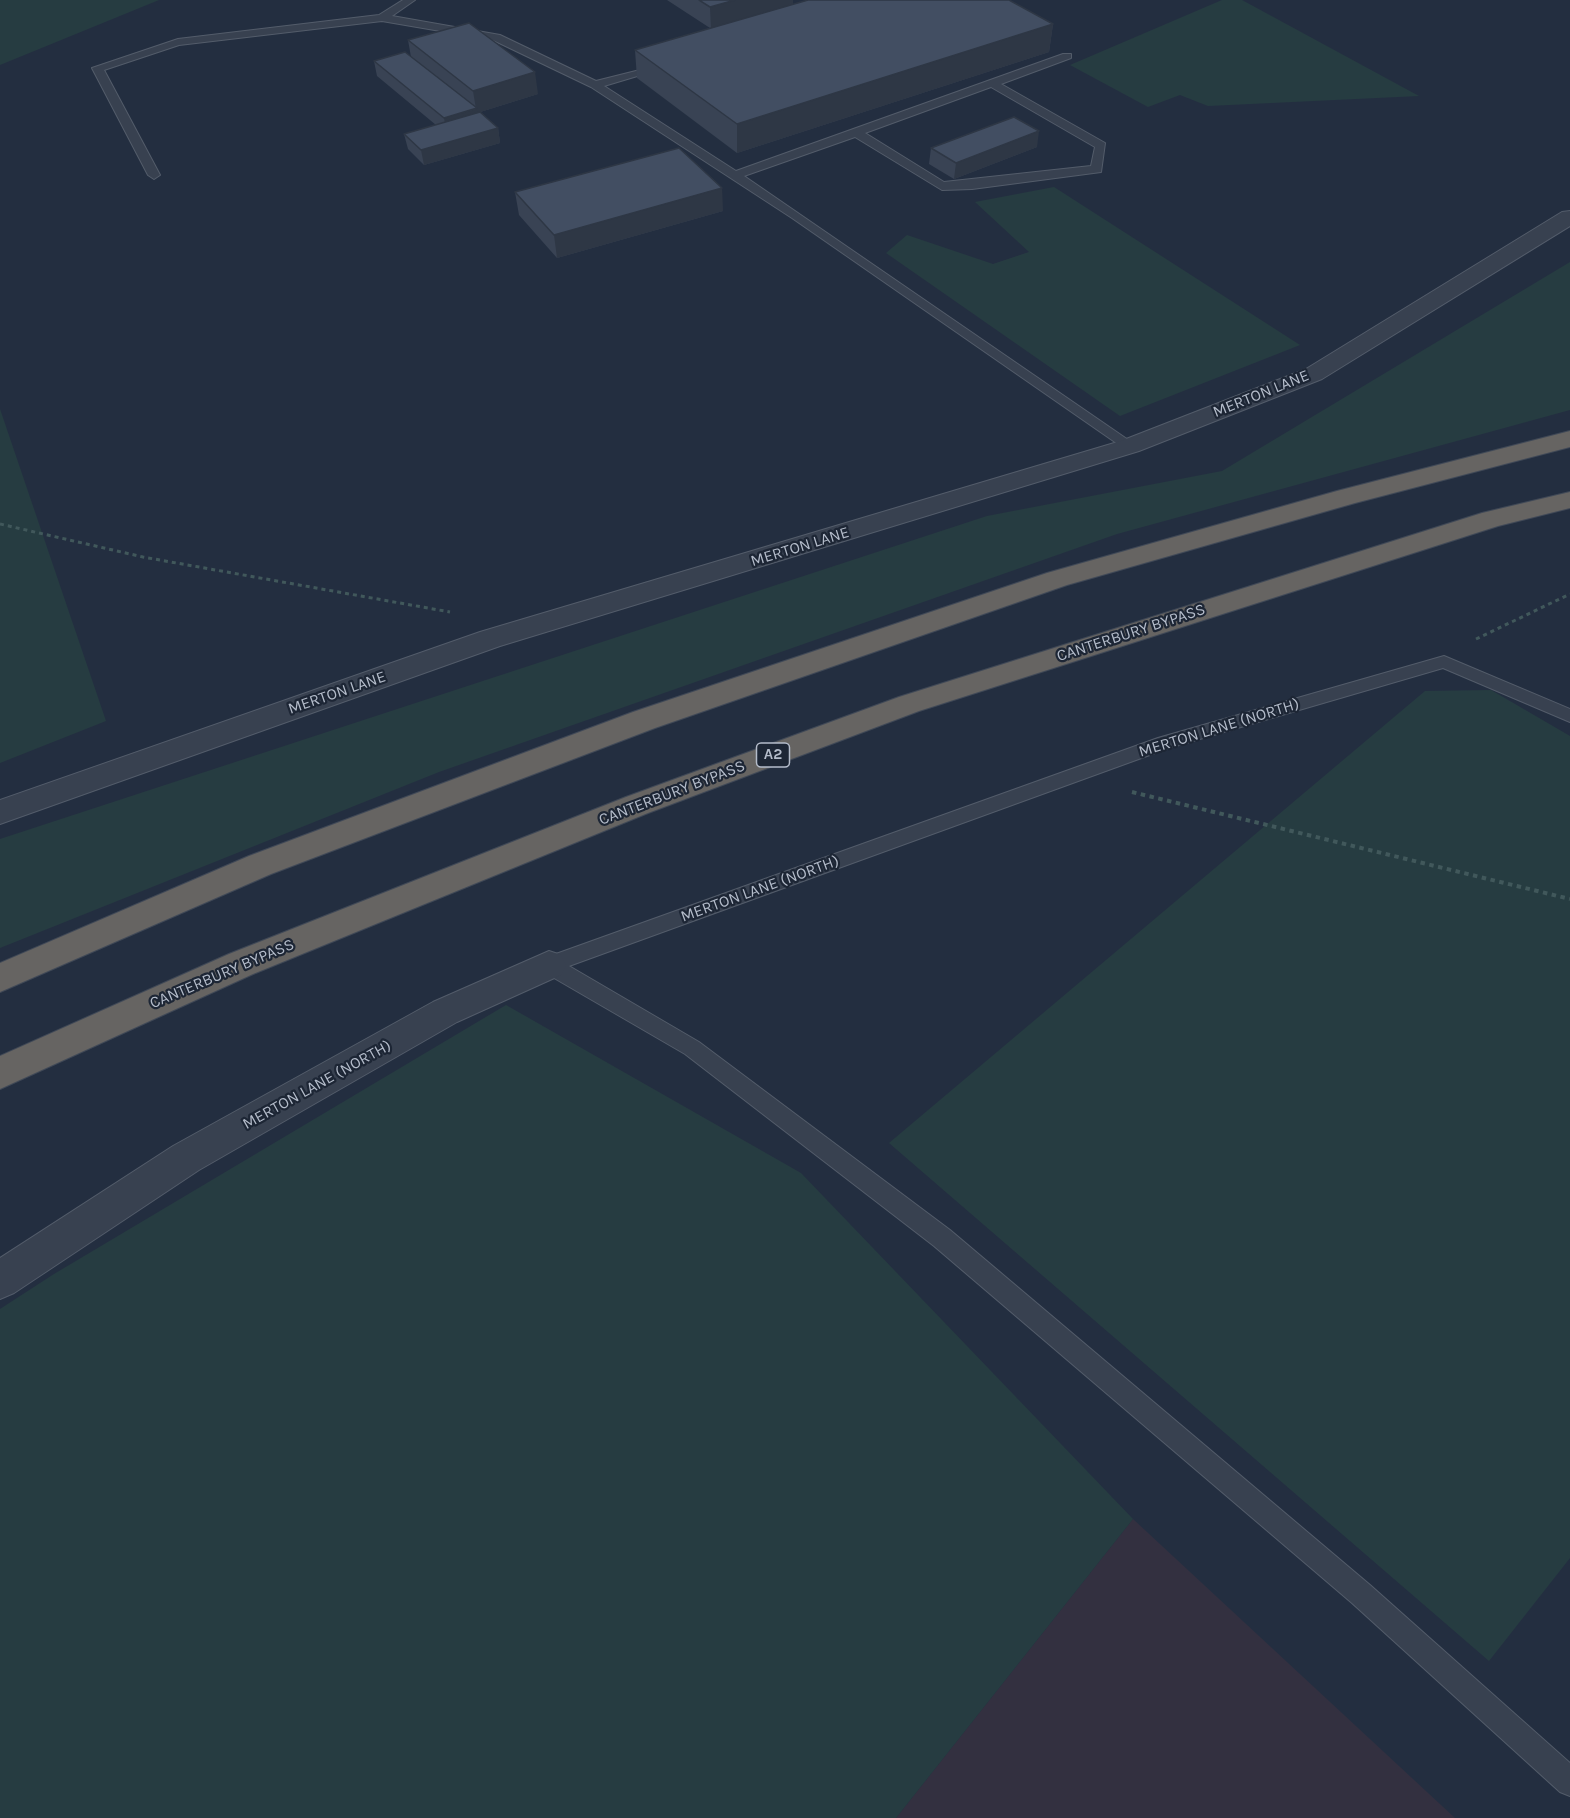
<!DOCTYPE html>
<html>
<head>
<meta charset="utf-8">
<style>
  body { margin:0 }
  canvas { display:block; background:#232e40 }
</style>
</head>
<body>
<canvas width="1570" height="1818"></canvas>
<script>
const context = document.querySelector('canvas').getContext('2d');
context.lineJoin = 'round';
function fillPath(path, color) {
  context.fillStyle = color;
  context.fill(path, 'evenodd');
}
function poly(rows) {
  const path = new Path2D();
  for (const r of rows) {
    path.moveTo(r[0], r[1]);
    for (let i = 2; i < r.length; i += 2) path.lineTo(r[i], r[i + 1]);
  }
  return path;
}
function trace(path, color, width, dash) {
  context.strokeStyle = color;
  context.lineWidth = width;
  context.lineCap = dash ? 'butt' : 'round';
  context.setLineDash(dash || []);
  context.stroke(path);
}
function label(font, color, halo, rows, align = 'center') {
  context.font = font + ' Karla,sans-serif';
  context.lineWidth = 4.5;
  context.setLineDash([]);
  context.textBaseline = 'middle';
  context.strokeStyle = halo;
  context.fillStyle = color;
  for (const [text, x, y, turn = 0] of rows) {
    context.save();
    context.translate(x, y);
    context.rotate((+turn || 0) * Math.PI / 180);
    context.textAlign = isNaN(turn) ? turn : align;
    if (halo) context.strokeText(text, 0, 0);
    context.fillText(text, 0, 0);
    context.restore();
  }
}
const medical = poly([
  [1133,1519,1455,1818,896,1818]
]);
const green = poly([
  [0,0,159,0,0,65],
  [1222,0,1242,0,1419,96,1208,106,1180,95,1148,107,1070,65],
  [1054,187,1300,345,1120,416,886,253,907,235,993,264,1029,252,975,202],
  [1570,262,1570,410,1117,534,439,772,0,948,0,839,987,516,1222,471],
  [0,409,106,721,0,763],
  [1491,690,1570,736,1570,1558,1489,1661,889,1143,1425,691],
  [506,1005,801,1173,1133,1519,896,1818,0,1818,0,1309,54,1274]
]);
const pathFar1 = poly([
  [0,524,143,557,450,612],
  [1476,639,1570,594]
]);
const path = poly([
  [1132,792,1570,899]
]);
const service = poly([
  [403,0,415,0,392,16,500,35,596,81,664,64,664,68,604,86,736,171,1063,54,1071,54,1071,58,1001,84,1105,143,1101,172,972,189,942,190,855,137,744,176,1137,446,1135,449,1125,449,792,218,591,87,493,40,382,21,179,45,104,70,160,175,154,179,148,175,92,68,178,39,379,15,403,0],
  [991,87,1095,147,1091,166,944,182,865,133,991,87],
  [1444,656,1570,709,1570,722,1443,668,1169,748,569,966,699,1042,950,1230,1370,1585,1570,1763,1570,1796,1560,1792,1352,1603,934,1246,685,1054,542,971,539,965,542,959,1158,738,1444,656]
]);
const minor = poly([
  [1570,211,1570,226,1322,379,1139,451,500,646,0,824,0,800,480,632,1121,441,1306,369,1562,212,1570,211],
  [549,951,561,955,566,965,561,975,457,1022,199,1170,14,1293,0,1299,0,1258,173,1146,433,1002,549,951]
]);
const trunk = poly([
  [1570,431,1570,447,1355,503,1067,585,655,728,271,874,0,992,0,963,249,856,633,712,1047,573,1337,491,1570,431],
  [1570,492,1570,508,1498,526,919,711,648,813,253,974,0,1089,0,1056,229,954,626,797,899,697,1482,513,1570,492]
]);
const wall = poly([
  [667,0,793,0,793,4,1053,24,1049,52,737,153,637,78,635,50,710,28],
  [408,40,538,94,477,113,498,128,500,143,424,165,408,149,404,134,436,125,377,76,374,61,411,57],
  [1037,147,954,179,929,164,931,148],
  [515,192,723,211,557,258,519,215]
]);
const shadedWall = poly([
  [735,0,793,0,793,5,711,29,710,7],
  [1053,24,1049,52,737,153,737,124],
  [535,72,538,94,477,113,447,134,444,118,476,109,473,91],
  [498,128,500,143,424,165,421,150],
  [1039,131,1037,147,954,179,956,163],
  [722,188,723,211,557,258,554,235]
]);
const building = poly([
  [699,0,735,0,710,7,699,0],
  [808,0,1009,0,1053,24,737,124,635,50,808,0],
  [469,23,535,72,473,91,408,40,469,23],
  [405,52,477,108,444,118,374,61,405,52],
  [480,112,498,128,421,150,404,134,480,112],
  [1014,117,1039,131,956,163,931,148,1014,117],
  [679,148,722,188,554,235,515,192,679,148]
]);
const shields = [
  [773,755,33]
];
const shieldNames = [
  ["A2",773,755]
];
const streetNames = [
  ["MERTON LANE",1261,394,-22],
  ["MERTON LANE",800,547,-17],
  ["CANTERBURY BYPASS",1131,633,-18],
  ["MERTON LANE",337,693,-19],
  ["MERTON LANE (NORTH)",1219,728,-17],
  ["CANTERBURY BYPASS",672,793,-21],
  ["MERTON LANE (NORTH)",760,889,-20],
  ["CANTERBURY BYPASS",222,974,-23],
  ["MERTON LANE (NORTH)",317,1085,-29]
];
fillPath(medical, '#333040');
fillPath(green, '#263c41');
trace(service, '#535c6a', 2);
trace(minor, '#535c6a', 2);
trace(trunk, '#404957', 2);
trace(pathFar1, '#41585b', 3, [4, 4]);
trace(path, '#41585b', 4, [4.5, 4.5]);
fillPath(service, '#384150');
fillPath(minor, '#384150');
fillPath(trunk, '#666462');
fillPath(wall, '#394354');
fillPath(shadedWall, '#2e3745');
fillPath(building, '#424e62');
trace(building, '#2e3745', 1.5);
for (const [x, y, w] of shields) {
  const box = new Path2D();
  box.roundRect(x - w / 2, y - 12, w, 24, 4.5);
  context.fillStyle = '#1d2635';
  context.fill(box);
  trace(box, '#b4bcca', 1.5);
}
label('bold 15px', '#b4bcca', null, shieldNames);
label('16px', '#b4bcca', '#1d2635', streetNames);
</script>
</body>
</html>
